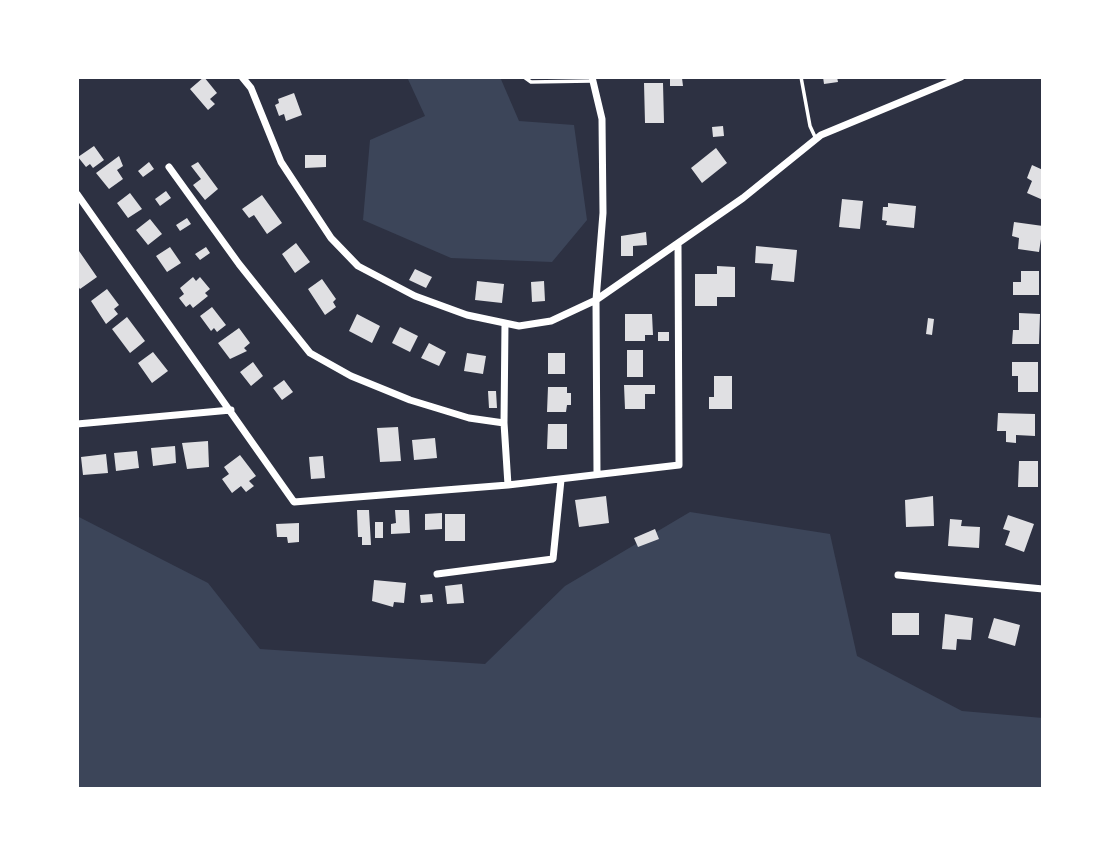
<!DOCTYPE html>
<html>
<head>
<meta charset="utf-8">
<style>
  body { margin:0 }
  #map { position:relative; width:1120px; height:866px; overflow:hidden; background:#2d3142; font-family:"PT Sans Narrow",sans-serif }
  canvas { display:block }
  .frame { position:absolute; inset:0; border:79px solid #fff; pointer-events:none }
</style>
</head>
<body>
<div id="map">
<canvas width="1120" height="866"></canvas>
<div class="frame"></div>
</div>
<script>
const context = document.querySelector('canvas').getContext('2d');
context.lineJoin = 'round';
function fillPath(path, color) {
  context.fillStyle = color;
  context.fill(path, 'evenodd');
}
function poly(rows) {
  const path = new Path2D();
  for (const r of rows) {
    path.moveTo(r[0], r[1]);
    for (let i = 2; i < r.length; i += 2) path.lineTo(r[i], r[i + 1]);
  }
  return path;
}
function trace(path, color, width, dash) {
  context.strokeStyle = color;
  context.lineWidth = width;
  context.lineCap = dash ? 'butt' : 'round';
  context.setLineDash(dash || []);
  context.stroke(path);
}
const green = poly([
  [407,77,500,77,519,121,574,125,587,220,552,262,451,258,363,220,370,140,425,116],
  [690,512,830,534,857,656,962,711,1043,718,1043,789,77,789,77,516,208,583,260,649,485,664,565,586]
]);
const building = poly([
  [204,77,217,93,210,99,215,104,208,110,190,89],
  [823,77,837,77,838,82,824,84],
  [670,78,682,78,683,86,670,86],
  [644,83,663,83,664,123,645,123],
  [294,93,302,115,286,121,284,114,279,116,275,105,279,103,278,99],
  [723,126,724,136,713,137,712,127],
  [94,146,104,160,93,168,90,164,86,167,78,157],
  [716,148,727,163,702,183,691,168],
  [305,155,326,155,326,167,305,168],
  [119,156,123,166,117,170,123,179,109,189,96,173],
  [149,162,154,169,143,177,138,171],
  [198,162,218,189,205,200,193,185,201,179,191,166],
  [1032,165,1043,170,1043,200,1027,193,1032,181,1027,178],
  [166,191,171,198,160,206,155,199],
  [130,193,142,209,128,218,117,203],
  [262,195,282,223,267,234,254,215,249,218,242,209],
  [842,199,863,201,860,229,839,227],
  [888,203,916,206,914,228,886,225,887,221,882,220,883,207,888,207],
  [187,218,191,224,180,231,176,225],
  [150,219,162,234,148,245,136,230],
  [1014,222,1043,226,1039,252,1018,249,1019,238,1012,236],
  [646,232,647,245,633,246,633,256,621,256,621,236],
  [296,243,310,262,295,273,282,254],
  [756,246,797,250,794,282,771,280,773,264,755,263],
  [170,247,181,263,167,272,156,256],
  [206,247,210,253,200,260,195,254],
  [79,251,97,277,80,289,77,285],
  [717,266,735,267,735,297,717,297,717,306,695,306,695,274,717,274],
  [415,269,432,277,426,288,409,280],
  [1021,271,1039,271,1039,295,1013,295,1013,282,1021,282],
  [193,277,196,281,200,277,210,289,205,293,208,296,193,308,190,304,186,307,179,298,184,294,180,288],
  [322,279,336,299,333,302,336,307,325,315,308,289],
  [477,281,504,284,502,303,475,300],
  [544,281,545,301,532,302,531,282],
  [107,289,119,305,114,309,118,314,106,324,91,301],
  [212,307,226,325,217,332,214,328,211,331,200,316],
  [1019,313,1040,314,1039,344,1012,344,1013,330,1019,330],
  [357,314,380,326,372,343,349,331],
  [625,314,652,314,653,335,645,335,645,341,625,341],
  [127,317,145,341,130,353,112,329],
  [928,318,934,319,932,335,926,334],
  [400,327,418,336,410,352,392,343],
  [239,328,250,343,244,348,247,351,230,359,218,343],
  [658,332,669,332,669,341,658,341],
  [429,343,446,352,439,366,421,358],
  [627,350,643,350,643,377,627,377],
  [153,352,168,371,152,383,138,363],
  [467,353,486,356,483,374,464,371],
  [548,353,565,353,565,374,548,374],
  [253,362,263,376,251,386,240,372],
  [1012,362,1038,362,1038,392,1018,392,1018,376,1012,376],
  [714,376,732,376,732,409,709,409,709,397,714,397],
  [284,380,293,392,282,400,273,388],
  [624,385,655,385,655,394,645,394,645,409,625,409],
  [548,387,567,387,567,393,571,393,571,405,567,405,566,412,547,412],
  [488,391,496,391,497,408,489,408],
  [998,413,1035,414,1035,436,1016,435,1016,443,1006,442,1006,431,997,431],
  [548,424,567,424,567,449,547,449],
  [398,427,401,461,380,462,377,428],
  [435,438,437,458,414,460,412,440],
  [208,441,209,467,187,469,182,443],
  [175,446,176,463,153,466,151,448],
  [137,451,139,468,116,471,114,453],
  [106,454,108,473,83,475,81,457],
  [240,455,256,476,249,481,254,486,246,492,241,486,232,493,222,479,229,474,224,467],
  [323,456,325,478,311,479,309,457],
  [1019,461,1038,461,1038,487,1018,487],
  [606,496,609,523,579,527,575,500],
  [933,496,934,526,906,527,905,500],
  [357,510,369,510,371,545,362,545,362,537,358,537],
  [395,510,409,510,410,533,391,534,391,524,396,523],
  [442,513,442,529,425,530,425,514],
  [445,514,465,514,465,541,445,541],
  [1008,515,1034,524,1024,552,1005,545,1010,531,1003,529],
  [950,519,962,520,961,526,980,527,979,548,948,546],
  [375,522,383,522,383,538,375,538],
  [299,523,299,542,288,543,287,537,277,537,276,524],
  [655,529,659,539,638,547,634,538],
  [374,580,406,583,404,603,394,602,393,607,372,601],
  [462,584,464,603,447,604,445,586],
  [432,594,433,602,421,603,420,595],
  [892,613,919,613,919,635,892,635],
  [945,614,973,618,971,640,957,639,956,650,942,649],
  [994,618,1020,625,1015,646,988,638]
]);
const service = poly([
  [524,77,531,82,591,81],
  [801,77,810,126,816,139]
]);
const minor = poly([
  [242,77,251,88,281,162,331,238,358,266,415,296,467,315,519,326,551,321,596,300,743,198,821,135,961,77],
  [592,77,602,119,603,213,596,300,597,474],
  [169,167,239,264,310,353,351,376,410,400,469,418,504,423],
  [77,194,294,502,508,485,679,465,678,244],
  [505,323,504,423,508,485],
  [77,424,231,410],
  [437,574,553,559,561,480],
  [898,575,1043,589]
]);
fillPath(green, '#3c4559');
fillPath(building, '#e0e0e3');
trace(service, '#fff', 3.5);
trace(minor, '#fff', 7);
</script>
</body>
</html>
